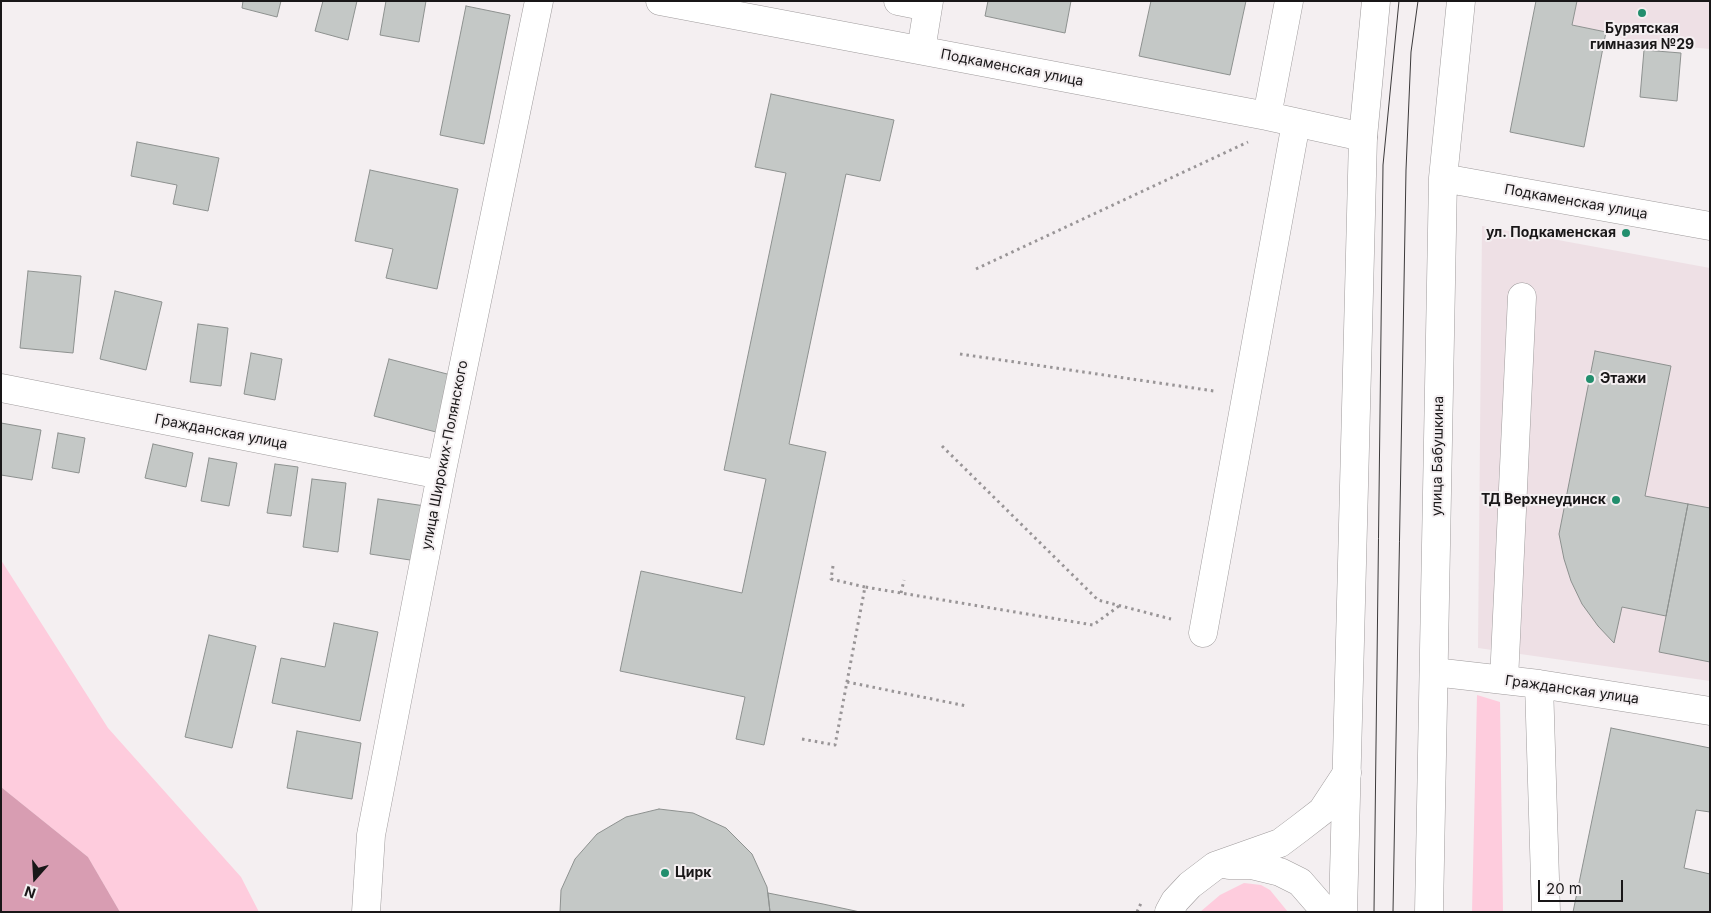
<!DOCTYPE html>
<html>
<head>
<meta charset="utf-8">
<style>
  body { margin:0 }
  #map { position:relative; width:1711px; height:913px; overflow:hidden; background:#f4eff1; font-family:Inter,sans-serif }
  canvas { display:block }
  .frame { position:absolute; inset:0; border:2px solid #191718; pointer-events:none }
  .north { position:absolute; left:10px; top:853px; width:50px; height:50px; -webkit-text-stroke:4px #f4eff1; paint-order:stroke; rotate:199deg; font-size:14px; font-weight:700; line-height:20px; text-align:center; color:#191718 }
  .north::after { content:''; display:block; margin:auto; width:18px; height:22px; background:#191718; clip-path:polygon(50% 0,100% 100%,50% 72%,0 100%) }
  .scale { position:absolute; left:1538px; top:880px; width:85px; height:22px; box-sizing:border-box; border:2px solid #191718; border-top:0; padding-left:6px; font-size:15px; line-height:18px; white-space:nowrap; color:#191718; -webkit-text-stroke:4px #f4eff1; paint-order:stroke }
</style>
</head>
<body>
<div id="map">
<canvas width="1711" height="913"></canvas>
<div class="frame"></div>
<div class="north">N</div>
<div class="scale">20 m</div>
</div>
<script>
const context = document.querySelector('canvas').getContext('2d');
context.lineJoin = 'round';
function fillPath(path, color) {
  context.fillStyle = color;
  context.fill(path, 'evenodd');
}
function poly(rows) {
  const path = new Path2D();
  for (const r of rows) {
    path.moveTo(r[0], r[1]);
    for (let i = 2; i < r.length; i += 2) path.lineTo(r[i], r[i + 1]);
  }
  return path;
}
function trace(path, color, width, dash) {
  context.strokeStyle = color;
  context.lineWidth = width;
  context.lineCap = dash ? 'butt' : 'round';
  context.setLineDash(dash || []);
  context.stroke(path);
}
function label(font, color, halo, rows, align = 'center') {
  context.font = font + ' Inter,sans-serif';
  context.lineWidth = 4;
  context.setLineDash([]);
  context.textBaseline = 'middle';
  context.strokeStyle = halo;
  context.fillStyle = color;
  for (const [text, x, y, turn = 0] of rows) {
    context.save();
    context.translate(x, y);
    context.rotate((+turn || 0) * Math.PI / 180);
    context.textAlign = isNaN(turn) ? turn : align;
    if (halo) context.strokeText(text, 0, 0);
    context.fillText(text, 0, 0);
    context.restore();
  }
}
const built = poly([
  [1577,1,1710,1,1710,49,1631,42,1606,32,1572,25],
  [1482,226,1710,268,1710,681,1478,648]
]);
const green = poly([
  [1,560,108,728,241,877,259,912,120,912,88,857,1,787],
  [1477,695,1500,702,1503,912,1472,912],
  [1244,883,1261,885,1270,890,1288,912,1200,912,1220,895]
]);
const water = poly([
  [1,787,88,857,120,912,1,912]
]);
const building = poly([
  [243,1,281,1,277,17,242,8,243,1],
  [323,1,357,1,348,40,315,31,323,1],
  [386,1,426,1,419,42,380,35,386,1],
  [988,1,1071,1,1065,33,985,16,988,1],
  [1151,1,1246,1,1230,75,1139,56,1151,1],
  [1536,1,1577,1,1572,25,1606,32,1584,147,1510,132,1536,1],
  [466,6,510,15,484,144,440,135,466,6],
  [1644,50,1681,53,1677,101,1640,97,1644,50],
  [771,94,894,120,880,181,846,174,789,444,826,452,764,745,736,739,745,697,620,671,641,571,742,593,766,479,724,470,786,173,755,167,771,94],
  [137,142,219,158,208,211,173,204,177,185,131,176,137,142],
  [370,170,458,189,437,289,386,278,393,249,355,241,370,170],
  [28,271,81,276,73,353,20,348,28,271],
  [115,291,162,302,146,370,100,359,115,291],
  [198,324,228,328,221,386,190,382,198,324],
  [1595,351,1671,366,1645,496,1688,504,1666,616,1622,607,1614,643,1598,626,1582,604,1571,581,1564,559,1559,534,1595,351],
  [251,353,282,359,275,400,244,394,251,353],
  [389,359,451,375,436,432,374,416,389,359],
  [1,423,41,430,32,480,1,475,1,423],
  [58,433,85,438,79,473,52,468,58,433],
  [153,444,193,453,186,487,145,478,153,444],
  [209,458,237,463,229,506,201,501,209,458],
  [275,464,298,467,291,516,267,513,275,464],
  [312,479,346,483,338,552,303,547,312,479],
  [378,499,425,506,417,561,370,554,378,499],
  [1688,504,1710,508,1710,662,1659,652,1688,504],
  [334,623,378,632,360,721,272,703,281,658,325,667,334,623],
  [209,635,256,646,232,748,185,737,209,635],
  [1611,728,1710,748,1710,812,1696,810,1684,868,1710,874,1710,912,1573,912,1611,728],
  [297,731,361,743,352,799,287,788,297,731],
  [659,809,693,813,726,828,752,854,767,887,770,912,560,912,561,890,575,859,597,834,626,817,659,809],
  [768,893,823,904,860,912,770,912,768,893]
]);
const path = poly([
  [976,269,1248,142],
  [960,354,1214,391],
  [942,446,1098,600,1171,619],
  [833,566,831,579,865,587],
  [901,593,904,580],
  [847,682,967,706],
  [802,739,835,745,865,587,1093,625,1119,606],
  [1137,912,1141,903]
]);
const minor = poly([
  [660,1,1267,116,1363,137],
  [898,1,928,7],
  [921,50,929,1],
  [1267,116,1289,1],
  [1,388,441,475],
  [1203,633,1296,123],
  [1434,672,1539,684,1710,711],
  [1504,680,1522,297],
  [1539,684,1546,912],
  [1229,865,1251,865,1280,872,1300,882,1326,912],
  [366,912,371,835,441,475,539,1],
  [1169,912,1175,901,1190,885,1215,866,1280,843,1300,828,1322,811,1347,773]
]);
const major = poly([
  [1443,178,1710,226],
  [1343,912,1363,137,1376,1],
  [1429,912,1443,178,1461,1]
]);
const tram = poly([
  [1374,912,1383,165,1399,1],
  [1393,912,1406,170,1411,52,1418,1]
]);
const markers = [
  [1642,13,5,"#228e6d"],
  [1626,233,5,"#228e6d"],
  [1590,379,5,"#228e6d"],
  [1616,500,5,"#228e6d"],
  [665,873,5,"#228e6d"]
];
const poiNames = [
  ["Бурятская",1642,29,"center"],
  ["гимназия №29",1642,45,"center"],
  ["ул. Подкаменская",1616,233],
  ["Этажи",1600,379,"left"],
  ["ТД Верхнеудинск",1606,500],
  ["Цирк",675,873,"left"]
];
const streetNames = [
  ["Подкаменская улица",1012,68,11],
  ["Подкаменская улица",1576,202,10],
  ["Гражданская улица",221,432,11],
  ["улица Широких-Полянского",445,455,-79],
  ["улица Бабушкина",1438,456,-89],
  ["Гражданская улица",1572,690,8]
];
fillPath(built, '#eee0e5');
fillPath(green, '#feccdd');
fillPath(water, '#d89db2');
fillPath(building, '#c4c8c6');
trace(building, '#8d918f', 1);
trace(minor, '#9f9b9c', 29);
trace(major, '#9f9b9c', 29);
trace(path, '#999597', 3, [2.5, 4]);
trace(minor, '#fff', 28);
trace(major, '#fff', 28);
trace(tram, '#3c3a3b', 1);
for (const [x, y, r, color] of markers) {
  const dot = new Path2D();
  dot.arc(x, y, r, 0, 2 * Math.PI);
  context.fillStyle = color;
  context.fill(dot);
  trace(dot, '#f4eff1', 2);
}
label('bold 14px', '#191718', '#f4eff1', poiNames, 'right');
label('14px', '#191718', '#f4eff1', streetNames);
</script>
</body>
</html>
